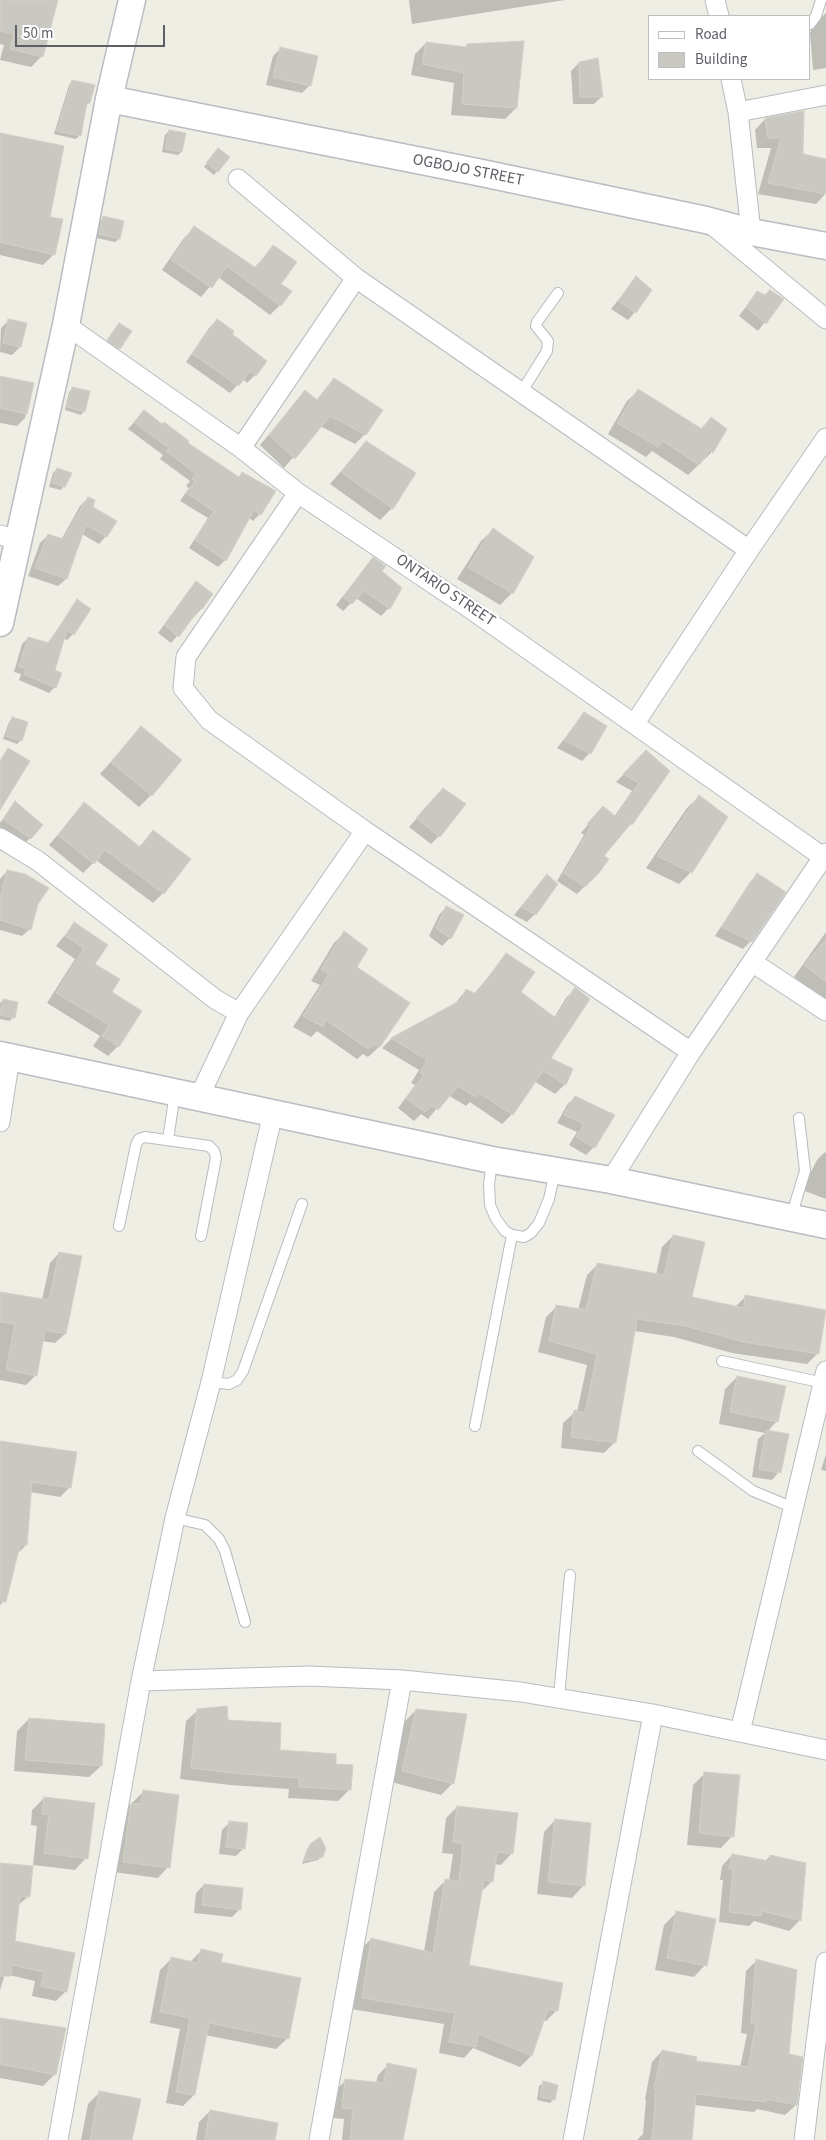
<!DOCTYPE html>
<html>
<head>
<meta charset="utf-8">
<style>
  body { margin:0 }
  #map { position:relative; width:826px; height:2140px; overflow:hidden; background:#eeeee5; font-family:"Source Sans 3",sans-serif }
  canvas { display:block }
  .legend { position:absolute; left:648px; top:15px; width:162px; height:65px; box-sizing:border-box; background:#fff; border:1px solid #bebfc1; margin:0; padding:6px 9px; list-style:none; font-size:15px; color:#5d5f65 }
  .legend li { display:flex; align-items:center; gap:10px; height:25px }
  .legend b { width:25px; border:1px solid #bebfc1 }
  .scale { position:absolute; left:15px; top:25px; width:150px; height:22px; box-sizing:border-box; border:2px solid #5d5f65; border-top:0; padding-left:6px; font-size:15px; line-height:18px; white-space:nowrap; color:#5d5f65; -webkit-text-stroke:4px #fff; paint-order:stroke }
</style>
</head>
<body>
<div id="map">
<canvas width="826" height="2140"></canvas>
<ul class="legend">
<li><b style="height:6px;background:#fff"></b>Road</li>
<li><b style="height:14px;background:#cac8c2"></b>Building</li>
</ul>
<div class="scale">50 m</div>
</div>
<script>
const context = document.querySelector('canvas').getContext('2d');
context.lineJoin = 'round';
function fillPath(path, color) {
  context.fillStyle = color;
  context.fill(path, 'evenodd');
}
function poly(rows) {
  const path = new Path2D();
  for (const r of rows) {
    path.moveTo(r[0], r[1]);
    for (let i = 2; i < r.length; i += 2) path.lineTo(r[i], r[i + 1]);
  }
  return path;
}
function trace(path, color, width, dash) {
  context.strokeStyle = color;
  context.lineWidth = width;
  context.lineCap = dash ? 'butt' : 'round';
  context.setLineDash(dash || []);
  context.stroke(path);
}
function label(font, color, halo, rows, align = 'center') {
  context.font = font + ' "Source Sans 3",sans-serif';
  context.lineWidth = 5;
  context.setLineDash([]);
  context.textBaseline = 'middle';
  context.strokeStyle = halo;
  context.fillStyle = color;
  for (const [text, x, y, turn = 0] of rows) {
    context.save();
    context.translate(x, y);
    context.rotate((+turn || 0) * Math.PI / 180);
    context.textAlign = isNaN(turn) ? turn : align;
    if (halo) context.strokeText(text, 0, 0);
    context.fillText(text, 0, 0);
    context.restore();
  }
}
const shadow = poly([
  [0,0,57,0,42,56,31,67,0,60,4,45,0,44],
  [409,0,565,0,412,24],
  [826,13,826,68,813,70,810,33,813,25],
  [426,43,464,48,467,45,516,108,505,119,451,115,454,83,411,75,415,54],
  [281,48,310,85,302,93,266,85,273,56],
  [579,63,602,96,594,104,573,104,571,71],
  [72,81,89,103,85,106,80,135,76,139,54,134,69,85],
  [765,119,802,155,826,161,826,193,816,204,758,194,771,148,757,148,755,130],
  [169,131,181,152,178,155,162,152,165,135],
  [0,134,49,217,61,220,53,255,43,265,0,255],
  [215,153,228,158,214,175,204,167],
  [104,218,119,239,115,242,96,238,100,221],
  [194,228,254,268,274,246,280,284,280,305,270,315,218,277,201,297,162,270,184,238],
  [636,278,635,312,628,320,611,309],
  [757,292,765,297,782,299,758,331,739,316],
  [9,320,20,347,12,355,0,352,1,328],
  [217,320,230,335,255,375,247,383,243,379,230,393,186,362,209,328],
  [116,328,131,332,116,352,105,344],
  [0,377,33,384,25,418,17,426,0,423],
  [335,380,365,434,355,444,320,426,284,468,260,445,305,392,316,401],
  [73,388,84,411,81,415,65,410,69,392],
  [638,391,700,429,711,419,725,429,712,452,688,475,652,451,646,457,608,434,627,401],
  [144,411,186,443,238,478,242,473,260,514,253,521,249,518,225,560,218,567,189,548,208,518,180,501,189,488,186,486,190,481,160,459,163,455,128,429],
  [366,442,392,508,380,520,330,484],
  [57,469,64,486,61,490,49,487,53,473],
  [88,498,91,508,106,536,99,544,82,534,66,579,58,586,28,576,40,543,48,535,61,540,80,506],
  [493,530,512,593,500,605,457,579,481,541],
  [373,558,380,571,389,608,381,616,356,598,343,611,336,605],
  [196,582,202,608,171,643,158,633],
  [77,601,73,634,67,640,63,638,54,671,55,687,49,693,19,680,21,674,14,672,22,644,28,638,47,644],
  [584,714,590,753,582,761,557,748],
  [12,718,21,740,17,744,3,739,9,722],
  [141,728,151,795,139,807,100,774],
  [646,752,631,824,603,856,598,873,577,894,557,881,584,835,581,833,596,815,614,817,632,791,616,782],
  [699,797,691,872,679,884,646,868,687,808],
  [435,798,439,836,431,844,409,827],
  [15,802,30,838,24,844,0,827,0,823],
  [84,804,139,847,153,832,163,893,153,903,96,860,83,873,49,845],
  [7,871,37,904,30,929,22,936,0,930,0,879],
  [547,875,556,884,535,914,527,922,514,915],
  [758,875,751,941,743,949,715,936,750,882],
  [446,907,462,915,450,938,442,946,429,936,439,915],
  [74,924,93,964,110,992,118,1046,108,1056,93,1046,100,1036,47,1003,75,959,56,946],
  [826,932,826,1002,794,977],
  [344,933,355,967,409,1003,379,1047,368,1057,363,1054,357,1059,317,1031,311,1037,293,1027,320,985,311,981,334,943],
  [506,955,519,992,554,1018,566,998,575,989,549,1059,572,1070,565,1084,555,1094,534,1081,512,1114,502,1124,470,1102,466,1106,448,1095,428,1119,421,1114,414,1121,398,1108,415,1085,411,1083,419,1070,382,1048,391,1039,454,1005,466,990,474,994],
  [3,1000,13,1017,10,1021,0,1019,0,1003],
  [575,1097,594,1147,586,1155,569,1145,577,1132,557,1123,567,1105],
  [825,1152,826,1153,826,1199,802,1190,817,1160],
  [673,1236,691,1298,735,1307,745,1297,818,1353,807,1364,732,1353,674,1337,634,1331,615,1442,604,1453,561,1448,563,1423,575,1412,577,1412,587,1365,538,1352,546,1317,557,1306,578,1310,587,1275,598,1264,656,1275,662,1247],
  [59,1253,80,1257,65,1334,55,1343,42,1341,36,1375,26,1385,0,1380,0,1294,42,1300,50,1263],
  [737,1377,777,1421,767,1432,779,1472,772,1480,752,1477,758,1439,765,1433,719,1424,725,1389],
  [0,1448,70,1487,60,1497,30,1492,26,1545,17,1554,5,1600,0,1605],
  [826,1454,826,1471,821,1470],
  [198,1710,226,1721,278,1751,335,1765,349,1790,338,1801,288,1798,289,1789,230,1785,180,1779,186,1721],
  [416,1710,453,1783,441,1795,391,1782,404,1722],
  [29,1719,101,1766,89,1777,14,1771,17,1731],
  [705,1773,732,1836,721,1848,687,1845,693,1785],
  [143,1792,168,1867,158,1878,113,1872,120,1815],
  [44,1798,86,1858,75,1870,33,1865,37,1826,31,1825,32,1810],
  [457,1807,512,1853,501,1865,494,1864,492,1881,480,1893,468,1966,557,2010,546,2021,543,2021,531,2056,520,2067,473,2048,464,2058,439,2053,444,2024,351,2009,360,1950,371,1939,424,1952,434,1892,446,1880,449,1881,453,1854,442,1853,446,1818],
  [555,1820,583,1886,572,1898,537,1894,544,1832],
  [230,1822,244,1848,236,1856,219,1854,222,1830],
  [311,1845,322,1856,318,1860,302,1864,307,1849],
  [732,1855,765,1861,770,1856,800,1920,789,1931,754,1921,749,1926,719,1922,723,1880,720,1880,722,1866],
  [0,1864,29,1896,17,1906,13,1942,66,1991,56,2001,32,1996,35,1981,5,1974,0,1990],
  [204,1885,240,1909,232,1917,194,1913,196,1893],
  [676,1913,705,1965,694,1977,655,1970,664,1925],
  [201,1951,219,1963,288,2038,276,2049,205,2035,194,2095,183,2106,166,2103,180,2029,150,2023,160,1970,171,1959,190,1962],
  [756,1961,787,2055,802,2058,796,2105,785,2115,757,2109,754,2112,694,2105,690,2140,637,2140,643,2134,646,2100,645,2099,652,2062,662,2051,695,2062,740,2068,747,2034,741,2033,746,1971],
  [0,2020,55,2074,43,2086,0,2078],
  [388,2065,403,2140,342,2140,344,2119,333,2118,336,2090,346,2080,376,2083,378,2075],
  [543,2083,554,2099,550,2103,537,2100,539,2086],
  [100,2092,131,2140,81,2140,88,2104],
  [210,2111,274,2140,196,2140,199,2122]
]);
const building = poly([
  [0,0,58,0,43,57,10,49,14,34,0,31,0,0],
  [524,41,517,108,462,104,464,73,422,64,426,42,466,47,467,44,524,41],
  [280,47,318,56,311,86,273,77,280,47],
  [598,58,603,97,580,97,579,62,598,58],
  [72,80,95,85,90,103,87,103,81,136,57,131,72,80],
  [804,111,803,154,826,159,826,194,768,183,781,138,768,138,765,118,804,111],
  [169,130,186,133,182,152,165,149,169,130],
  [0,133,64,146,50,217,63,219,55,255,0,242,0,133],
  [218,148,230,157,218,172,206,163,218,148],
  [103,216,124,221,120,239,99,234,103,216],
  [194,226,256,268,273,245,297,262,281,284,292,291,281,306,227,266,212,288,171,260,194,226],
  [636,276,652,290,636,313,618,301,636,276],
  [770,290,784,299,766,324,746,307,757,291,765,295,770,290],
  [8,319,27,323,21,347,3,343,8,319],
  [217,319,234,331,232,334,267,361,256,376,250,371,239,386,192,354,217,319],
  [119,323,132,331,120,349,107,340,119,323],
  [0,376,34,383,27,414,0,408,0,376],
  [334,378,383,410,366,435,330,416,295,459,269,435,305,390,317,400,334,378],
  [72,387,90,391,85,412,67,407,72,387],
  [638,389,702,429,711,417,727,429,713,453,710,450,699,465,663,441,658,447,617,423,638,389],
  [144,410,162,424,164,422,189,441,188,443,239,477,242,472,276,491,261,515,254,510,226,561,195,540,214,511,186,493,195,481,192,479,196,474,166,451,169,448,134,422,144,410],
  [366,441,416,473,393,509,341,472,366,441],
  [57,468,72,473,65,487,52,483,57,468],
  [88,497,95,500,93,507,117,521,107,537,86,525,67,579,35,568,48,534,63,539,88,497],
  [493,528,534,557,513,594,468,567,493,528],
  [373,557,386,566,382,571,402,588,390,609,364,591,352,604,343,597,373,557],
  [196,581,213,594,202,609,200,607,179,637,164,625,196,581],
  [77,599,91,609,74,635,67,630,55,670,62,673,56,688,24,674,26,668,19,667,28,637,49,643,77,599],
  [584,712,607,726,591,754,564,740,584,712],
  [12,717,28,722,22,741,6,736,12,717],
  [141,726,182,760,152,796,111,762,141,726],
  [8,748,30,761,0,810,0,761,8,748],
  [646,750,670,771,632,825,631,823,604,856,609,859,599,873,585,887,564,873,591,826,587,824,603,806,616,817,639,783,623,774,646,750],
  [443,788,466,804,440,837,416,818,443,788],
  [699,795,728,817,692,873,657,856,699,795],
  [15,801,43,825,31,839,3,819,15,801],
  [84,802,140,847,153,830,191,859,164,894,105,850,94,864,58,835,84,802],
  [7,870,25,874,49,888,38,904,31,930,0,920,0,898,7,870],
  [757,873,786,892,752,942,722,927,757,873],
  [547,874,558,884,536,915,521,907,547,874],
  [446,906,464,915,451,939,436,928,446,906],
  [74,922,108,945,95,964,120,979,112,992,142,1011,119,1047,102,1036,109,1025,56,993,84,948,65,936,74,922],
  [344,931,368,949,357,967,410,1003,380,1047,374,1044,368,1049,326,1020,323,1027,303,1016,329,974,321,970,344,931],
  [826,939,826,982,804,965,826,939],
  [506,953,535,972,521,992,556,1018,575,987,590,999,551,1058,573,1069,566,1085,543,1071,513,1115,479,1093,476,1097,458,1086,438,1110,432,1106,425,1112,406,1098,424,1075,420,1073,427,1060,391,1038,461,1000,466,989,476,994,506,953],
  [3,999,18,1002,15,1018,0,1015,3,999],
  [575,1096,615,1115,595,1148,576,1137,584,1124,564,1115,575,1096],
  [673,1235,705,1242,692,1297,744,1308,745,1295,826,1310,819,1354,744,1342,686,1326,637,1319,616,1443,571,1437,574,1410,585,1413,597,1354,549,1341,556,1305,586,1310,597,1263,664,1275,673,1235],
  [59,1252,82,1256,66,1334,45,1330,37,1376,6,1370,15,1324,0,1322,0,1292,49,1300,59,1252],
  [737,1376,786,1386,778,1422,730,1412,737,1376],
  [766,1430,789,1434,781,1473,759,1469,766,1430],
  [0,1441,77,1452,71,1488,32,1482,27,1545,20,1545,6,1602,0,1601,0,1441],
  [227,1706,228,1720,281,1723,280,1750,336,1754,336,1764,353,1765,351,1790,299,1787,299,1778,242,1774,191,1768,197,1709,227,1706],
  [416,1709,467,1714,454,1784,402,1771,416,1709],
  [29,1718,105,1724,102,1766,25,1760,29,1718],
  [704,1772,740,1775,734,1837,699,1833,704,1772],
  [143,1790,179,1795,170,1868,123,1862,131,1803,141,1804,143,1790],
  [44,1797,95,1803,88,1859,44,1853,49,1815,42,1814,44,1797],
  [457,1806,518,1813,513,1854,497,1852,493,1882,484,1880,469,1965,563,1983,558,2011,548,2009,532,2056,479,2034,476,2047,449,2042,455,2013,362,1998,371,1938,433,1953,445,1879,459,1881,463,1844,453,1842,457,1806],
  [555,1819,591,1823,585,1886,548,1882,555,1819],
  [229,1821,248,1823,245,1849,226,1847,229,1821],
  [320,1837,326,1848,323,1857,304,1861,310,1844,320,1837],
  [732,1854,769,1861,770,1855,806,1863,801,1921,762,1911,761,1916,729,1912,733,1870,729,1869,732,1854],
  [0,1863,33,1866,30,1897,20,1896,15,1941,75,1953,67,1992,41,1986,44,1972,12,1965,11,1976,0,1976,0,1863],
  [204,1884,243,1888,241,1910,202,1905,204,1884],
  [676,1911,716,1919,707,1966,667,1958,676,1911],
  [201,1949,223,1954,221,1962,301,1978,289,2039,209,2023,195,2095,176,2092,190,2018,160,2012,171,1957,198,1963,201,1949],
  [756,1959,797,1970,789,2054,803,2057,797,2105,766,2099,766,2102,696,2094,692,2140,652,2140,656,2090,654,2089,662,2050,697,2057,696,2061,748,2067,756,2024,751,2023,756,1959],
  [0,2018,66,2028,56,2075,0,2064,0,2018],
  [387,2063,417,2069,403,2140,350,2140,353,2109,342,2108,345,2079,384,2083,387,2063],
  [543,2081,558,2085,555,2100,540,2097,543,2081],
  [99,2091,141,2099,132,2140,90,2140,99,2091],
  [210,2110,278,2123,275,2140,205,2140,210,2110]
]);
const lane = poly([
  [810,24,816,16,821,0],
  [521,393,547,351,548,341,536,326,537,322,558,293],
  [168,1140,175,1092],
  [492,1161,489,1184,490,1205,496,1219,505,1231,512,1235,524,1237,531,1233,539,1223,549,1199,555,1171],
  [791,1217,805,1171,799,1118],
  [119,1226,136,1145,139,1139,145,1137,209,1146,214,1151,216,1158,201,1236],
  [722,1361,824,1383],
  [211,1382,229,1384,237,1380,243,1371,302,1204],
  [475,1426,512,1235],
  [698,1451,753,1491,794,1508],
  [175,1518,205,1525,219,1539,225,1551,245,1622],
  [559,1697,570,1575]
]);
const street = poly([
  [715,0,719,16],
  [731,79,738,112,751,232],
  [738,112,826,95],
  [238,179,356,278,749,550],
  [711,224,826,319],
  [66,325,241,448,298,493,465,605,823,857],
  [241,448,356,278],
  [298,493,186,657,183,688,209,720,365,831,691,1052],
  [0,535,18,540],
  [635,723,749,550,826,438],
  [0,838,38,861,215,999,239,1013,365,831],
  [752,962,826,1011],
  [199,1097,239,1013],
  [0,1122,10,1057],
  [611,1180,691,1052,826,853],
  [141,1681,309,1676,402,1680,521,1692,653,1714,826,1750],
  [740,1732,826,1371],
  [58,2140,141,1681,175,1518,211,1382,273,1113],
  [319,2140,402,1680],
  [573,2140,653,1714],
  [804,2140,826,1962]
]);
const secondary = poly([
  [109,99,477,172,706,220,751,232,826,246],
  [0,623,66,325,109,99,132,0],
  [0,1055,492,1160,611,1180,826,1225]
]);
const streetNames = [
  ["OGBOJO STREET",468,171,11],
  ["ONTARIO STREET",445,591,34]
];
fillPath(shadow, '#0003');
fillPath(building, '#cac8c2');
trace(building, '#d3d0c3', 1);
trace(lane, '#babbc0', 12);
trace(street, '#babbc0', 21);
trace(secondary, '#babcc2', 29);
trace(lane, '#fff', 10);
trace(street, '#fff', 19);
trace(secondary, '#fff', 26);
label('16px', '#5d5f65', '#fff', streetNames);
</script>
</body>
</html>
